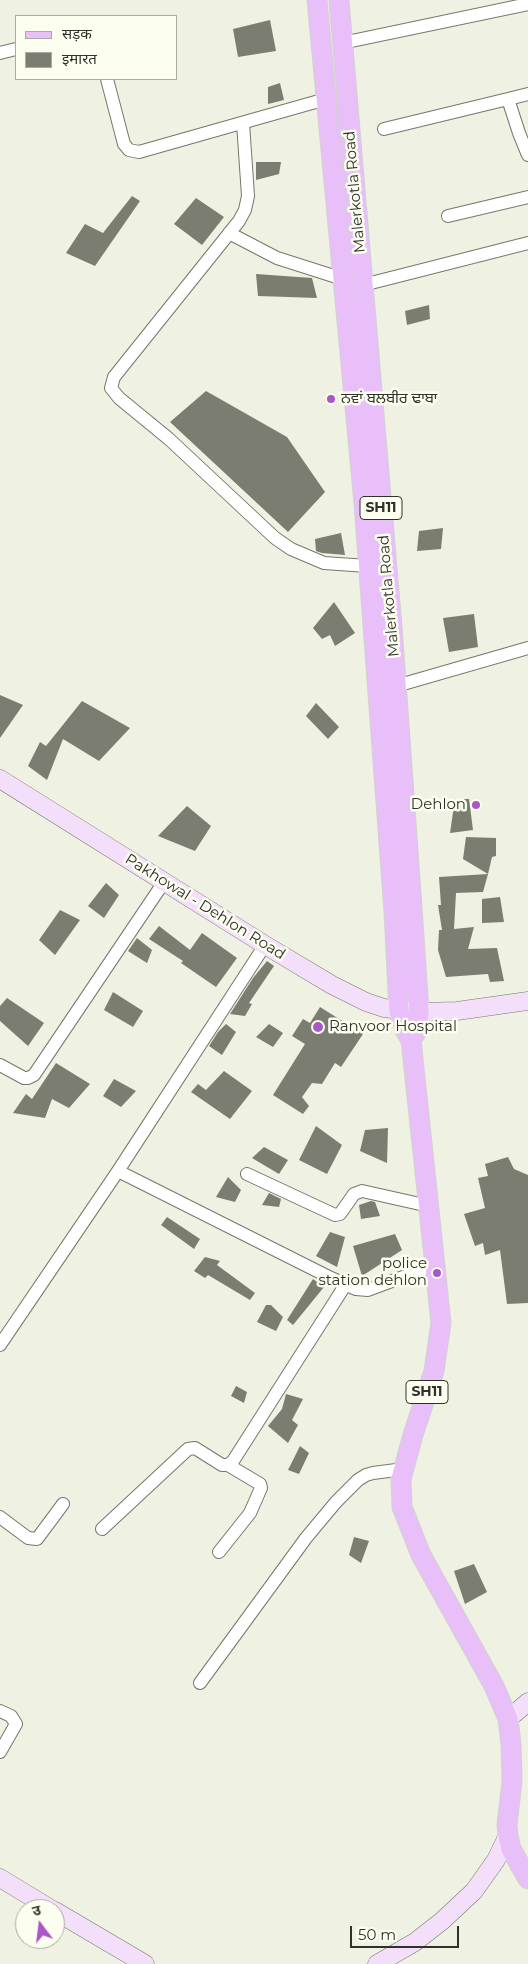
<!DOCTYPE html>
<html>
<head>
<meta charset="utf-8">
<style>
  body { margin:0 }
  #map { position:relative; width:528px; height:1964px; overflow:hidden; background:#eff1e2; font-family:Montserrat,"Noto Sans Devanagari",sans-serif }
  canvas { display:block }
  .legend { position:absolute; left:15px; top:15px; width:162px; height:65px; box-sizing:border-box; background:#fcfef0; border:1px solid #aaaca1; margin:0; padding:6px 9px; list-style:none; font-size:15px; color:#30312b }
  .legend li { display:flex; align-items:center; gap:10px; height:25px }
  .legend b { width:25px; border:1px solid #aaaca1 }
  .north { position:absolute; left:15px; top:1899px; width:50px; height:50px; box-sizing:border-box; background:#fcfef0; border:1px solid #aaaca1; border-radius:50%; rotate:345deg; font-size:14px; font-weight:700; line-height:20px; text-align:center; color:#30312b }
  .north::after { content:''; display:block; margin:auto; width:18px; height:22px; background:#a956c6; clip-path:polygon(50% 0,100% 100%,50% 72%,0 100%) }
  .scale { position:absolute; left:350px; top:1926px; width:109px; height:22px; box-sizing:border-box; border:2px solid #30312b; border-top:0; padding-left:6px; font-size:15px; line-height:18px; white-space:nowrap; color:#30312b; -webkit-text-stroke:4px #fcfef0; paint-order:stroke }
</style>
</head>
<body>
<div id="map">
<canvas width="528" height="1964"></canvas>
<ul class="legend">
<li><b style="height:6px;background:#e8bff8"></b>सड़क</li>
<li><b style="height:14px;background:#7b7d70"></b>इमारत</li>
</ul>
<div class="north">उ</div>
<div class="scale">50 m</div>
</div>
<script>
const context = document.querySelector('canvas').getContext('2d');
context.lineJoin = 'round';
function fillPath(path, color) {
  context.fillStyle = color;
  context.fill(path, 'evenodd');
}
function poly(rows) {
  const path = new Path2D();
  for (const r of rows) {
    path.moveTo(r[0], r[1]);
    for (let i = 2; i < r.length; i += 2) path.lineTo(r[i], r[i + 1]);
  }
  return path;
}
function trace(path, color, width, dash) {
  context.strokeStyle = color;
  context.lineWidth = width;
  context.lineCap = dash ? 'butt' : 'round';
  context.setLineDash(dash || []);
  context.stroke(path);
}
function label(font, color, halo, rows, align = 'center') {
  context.font = font + ' Montserrat,"Noto Sans Gurmukhi",sans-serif';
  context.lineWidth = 5;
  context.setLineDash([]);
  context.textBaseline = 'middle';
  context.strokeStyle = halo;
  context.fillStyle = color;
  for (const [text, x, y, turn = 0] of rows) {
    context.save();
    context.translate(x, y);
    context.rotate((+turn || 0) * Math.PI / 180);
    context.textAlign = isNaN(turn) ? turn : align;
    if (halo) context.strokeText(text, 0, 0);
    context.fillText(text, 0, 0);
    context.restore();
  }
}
const building = poly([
  [270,20,276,51,238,57,233,29],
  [280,83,284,100,268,104,268,87],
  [256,162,281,162,279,174,256,180],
  [132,196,140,201,95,266,66,253,85,224,103,233],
  [196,198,224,217,202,245,174,224],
  [256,274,312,278,317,298,258,296],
  [429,305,430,319,407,325,405,311],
  [206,391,287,437,325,492,288,532,170,422],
  [443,528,441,549,417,551,419,531],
  [341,533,345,555,322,553,316,551,315,539],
  [334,602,355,633,335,646,330,635,322,639,313,628],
  [474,614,478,647,449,652,443,618],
  [0,695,23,705,0,738],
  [82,701,130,728,99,761,63,739,47,780,28,766,40,742,46,746],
  [316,703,339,727,328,739,306,716],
  [455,799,469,799,473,830,450,833],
  [187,806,211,826,195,851,158,836],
  [466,837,496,838,496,856,492,857,488,874,463,859],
  [488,874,483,892,456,893,454,929,474,927,468,949,497,948,504,981,490,982,488,974,446,977,438,950,439,930,442,930,438,905,441,905,439,877],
  [106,883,119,895,104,918,88,906],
  [500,897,504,922,482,923,482,899],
  [60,910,80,920,55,955,39,940],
  [159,926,190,950,202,933,237,958,216,987,181,963,183,961,149,939],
  [137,938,152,950,147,963,128,951],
  [267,961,274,966,249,1003,252,1004,245,1016,230,1014,253,978],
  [113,992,143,1011,133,1027,104,1010],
  [7,998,44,1023,28,1046,0,1021,0,1006],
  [320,1007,363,1034,341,1067,335,1063,322,1084,312,1083,302,1097,309,1106,303,1114,273,1095,305,1044,292,1036,303,1019,310,1023],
  [226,1024,236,1032,222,1055,209,1046,218,1032],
  [269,1024,283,1033,273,1047,256,1037],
  [56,1063,90,1084,69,1108,52,1099,45,1118,13,1113,26,1094,32,1099],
  [224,1071,252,1091,230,1119,191,1092,198,1084,206,1090],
  [114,1079,136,1091,121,1107,103,1096],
  [316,1126,342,1145,327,1174,299,1160],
  [388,1128,387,1163,360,1151,365,1130],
  [264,1147,288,1160,279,1174,252,1158],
  [508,1157,514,1169,528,1175,528,1303,507,1304,500,1250,485,1255,483,1243,475,1246,464,1214,485,1208,478,1178,488,1176,485,1164],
  [228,1177,241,1190,235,1202,216,1197],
  [269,1193,281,1199,279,1207,262,1205],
  [371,1201,375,1202,380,1216,361,1219,359,1205],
  [167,1217,200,1239,194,1249,161,1225],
  [330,1232,345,1237,337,1267,316,1256],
  [395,1234,402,1250,362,1276,353,1246],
  [205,1257,220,1261,217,1265,255,1293,250,1300,208,1275,205,1278,194,1271],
  [313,1279,324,1287,293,1325,287,1320],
  [266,1305,271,1305,283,1317,276,1331,257,1322],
  [236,1386,247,1392,244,1403,231,1396],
  [286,1394,303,1399,292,1420,298,1425,288,1443,268,1426,282,1409],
  [300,1446,309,1453,299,1474,288,1470],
  [354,1537,369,1541,361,1563,349,1555],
  [474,1564,487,1592,465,1604,454,1571]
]);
const street = poly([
  [342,43,528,4],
  [0,53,16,49],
  [107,79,124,144,129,150,139,152,326,99],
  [528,94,508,99,519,133,528,155],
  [243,123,248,196,245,210,239,221,114,377,111,388,119,398,169,439,275,538,291,549,324,563,368,566],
  [384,129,508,99],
  [448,216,528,197],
  [229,233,277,258,343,279],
  [363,285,528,243],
  [396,686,528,648],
  [0,1065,24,1078,28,1078,34,1075,164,882],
  [118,1171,331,1278,356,1289,368,1290,435,1265],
  [247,1174,335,1215,340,1214,354,1194,362,1191,429,1206],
  [0,1345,118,1171,265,945],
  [0,1517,28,1538,37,1539,63,1504],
  [102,1529,188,1449,195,1448,222,1465,228,1465,233,1461,346,1284],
  [219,1552,250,1513,261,1488,260,1484,228,1465],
  [200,1683,306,1538,336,1502,358,1480,366,1475,373,1473,404,1469],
  [0,1711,11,1716,16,1724,0,1752]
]);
const secondary = poly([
  [0,779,265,945,332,985,366,1002,384,1008,419,1012,457,1011,528,1001],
  [508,1719,528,1702],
  [0,1878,51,1909],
  [55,1911,145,1964],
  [377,1964,415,1942,442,1921,474,1891,496,1860,508,1835]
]);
const primary = poly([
  [317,0,364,503,394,911,399,1011,405,1030,411,1040,441,1323,434,1371,413,1435,401,1479,402,1507,421,1555,494,1686,508,1719,511,1744,512,1781,507,1825,508,1835,511,1849,528,1879],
  [339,0,392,627,412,907,419,1012,417,1031,411,1040]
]);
const markers = [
  [331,399,5,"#a956c6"],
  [476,805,5,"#a956c6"],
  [318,1027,6,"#a956c6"],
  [437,1273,5,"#a956c6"]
];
const shields = [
  [381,508,42],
  [427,1392,42]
];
const shieldNames = [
  ["SH11",381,508],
  ["SH11",427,1392]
];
const streetNames = [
  ["Malerkotla Road",355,192,-95],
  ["Malerkotla Road",389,596,-95],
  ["Pakhowal - Dehlon Road",205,907,32]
];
const poiNames = [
  ["ਨਵਾਂ ਬਲਬੀਰ ਢਾਬਾ",341,399],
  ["Dehlon",466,805,"right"],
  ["Ranvoor Hospital",329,1027],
  ["police",427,1264,"right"],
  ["station dehlon",427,1281,"right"]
];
fillPath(building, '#7b7d70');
trace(street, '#75776a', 14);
trace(secondary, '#75776a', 19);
trace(primary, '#d1d2d0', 21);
trace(street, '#fff', 12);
trace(secondary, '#f4dffb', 18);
trace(primary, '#e8bff8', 19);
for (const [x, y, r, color] of markers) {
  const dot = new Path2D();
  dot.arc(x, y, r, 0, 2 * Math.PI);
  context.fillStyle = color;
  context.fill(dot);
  trace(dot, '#fcfef0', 2);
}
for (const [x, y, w] of shields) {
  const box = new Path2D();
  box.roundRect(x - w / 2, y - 11.5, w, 23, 4);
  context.fillStyle = '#fcfef0';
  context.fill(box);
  trace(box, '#30312b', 1);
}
label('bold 14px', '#30312b', null, shieldNames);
label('15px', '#30312b', '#fcfef0', streetNames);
label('15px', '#30312b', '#fcfef0', poiNames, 'left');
</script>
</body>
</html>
